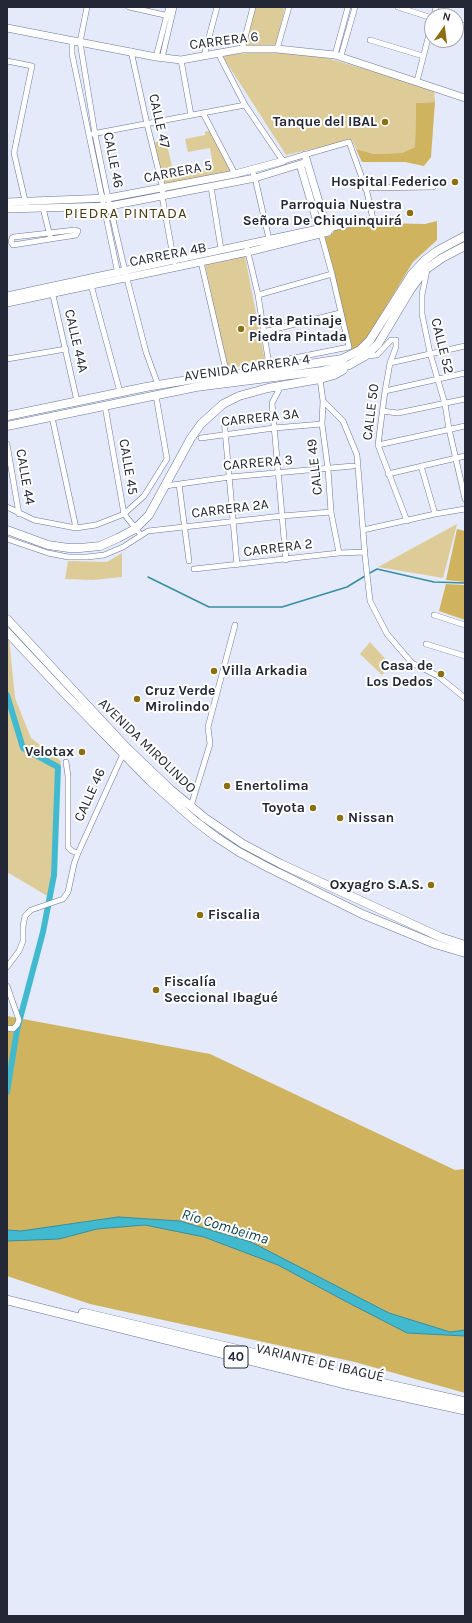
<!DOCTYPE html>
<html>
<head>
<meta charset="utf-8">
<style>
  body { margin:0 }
  #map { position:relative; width:472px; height:1623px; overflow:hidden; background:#e4eafa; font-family:Karla,sans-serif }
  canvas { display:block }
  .frame { position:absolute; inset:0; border:8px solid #232736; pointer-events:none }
  .north { position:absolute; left:424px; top:8px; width:40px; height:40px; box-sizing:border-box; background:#fff; border:1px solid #a7a9af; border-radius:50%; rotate:14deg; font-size:11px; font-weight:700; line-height:16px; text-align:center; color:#232736 }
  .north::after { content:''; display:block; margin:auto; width:14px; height:18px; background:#8b7011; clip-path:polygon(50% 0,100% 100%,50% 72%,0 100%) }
</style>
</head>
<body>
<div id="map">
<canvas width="472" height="1623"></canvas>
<div class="frame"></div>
<div class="north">N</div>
</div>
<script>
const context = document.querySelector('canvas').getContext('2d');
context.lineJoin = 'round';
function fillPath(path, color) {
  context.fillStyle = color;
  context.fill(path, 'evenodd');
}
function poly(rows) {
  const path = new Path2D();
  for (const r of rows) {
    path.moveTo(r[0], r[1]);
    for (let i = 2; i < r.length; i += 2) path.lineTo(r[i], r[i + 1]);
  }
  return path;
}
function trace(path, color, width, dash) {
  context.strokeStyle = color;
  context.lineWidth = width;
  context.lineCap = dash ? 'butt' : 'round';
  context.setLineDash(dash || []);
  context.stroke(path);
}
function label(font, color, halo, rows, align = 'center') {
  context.font = font + ' Karla,sans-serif';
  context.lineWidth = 4;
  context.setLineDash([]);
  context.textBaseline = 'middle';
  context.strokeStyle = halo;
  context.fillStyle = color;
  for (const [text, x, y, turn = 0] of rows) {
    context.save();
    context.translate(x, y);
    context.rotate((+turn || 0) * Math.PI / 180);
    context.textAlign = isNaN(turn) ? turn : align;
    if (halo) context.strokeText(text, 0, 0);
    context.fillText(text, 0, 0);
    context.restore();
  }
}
const green = poly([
  [255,7,285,7,276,46,245,46],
  [267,51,327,58,434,89,435,102,416,103,415,147,402,153,374,154,356,149,352,140,286,155,223,57,227,55],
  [212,130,235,174,163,189,152,143,166,140,174,175,187,172,187,168,201,165,202,169,213,167,210,148,188,152,185,139,205,135,205,132],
  [245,256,265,361,227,369,205,264],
  [457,524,443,578,378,567],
  [122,553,122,577,93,580,65,579,68,561,107,562],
  [7,636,9,638,15,698,31,738,61,761,49,897,7,872],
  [370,642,391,665,382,675,360,654]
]);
const forest = poly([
  [435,102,431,157,424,166,405,162,362,162,356,149,374,154,402,153,415,147,416,103],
  [437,221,437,240,413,262,367,338,357,348,352,350,325,237,330,236,335,230,377,223,425,224],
  [457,529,465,531,465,582,446,580],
  [446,584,465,585,465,620,439,611],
  [7,1016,210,1054,455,1170,465,1169,465,1393,355,1362,90,1304,7,1276]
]);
const water = poly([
  [118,1217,180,1221,251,1242,389,1313,450,1332,465,1330,465,1336,407,1333,345,1301,278,1265,204,1237,145,1225,97,1229,59,1239,7,1241,7,1230,21,1231,118,1217]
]);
const stream = poly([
  [368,574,377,569,434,582,465,583],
  [148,577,209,607,282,607,347,587,365,576]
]);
const canal = poly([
  [7,695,23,748,58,767,54,875,43,932,17,1030,7,1092]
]);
const street = poly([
  [87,7,80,42,95,134,108,198,125,271,146,352,158,385],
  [129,7,169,16],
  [398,7,432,18],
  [434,16,436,7],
  [456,24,465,26],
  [370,40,423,56],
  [72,41,72,54,118,274],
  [242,49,253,7],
  [277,49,289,7],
  [131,51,147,124,163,189,162,196,174,262],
  [218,53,245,105,283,161,349,142,367,192,373,219,333,228,328,232],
  [335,55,348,7],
  [204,56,217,7],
  [341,56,355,7],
  [156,57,169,7],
  [162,58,174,7],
  [181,60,191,115],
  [7,61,32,66,14,153,27,209],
  [417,81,432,23],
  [203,113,235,174],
  [92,134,245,105],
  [252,170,255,178,269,239],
  [211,187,221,249],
  [365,188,433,187],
  [43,208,50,236],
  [75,230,78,231,76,235,13,245,11,242,12,238,14,237,75,230],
  [246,244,258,295,269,365],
  [201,262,227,375],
  [427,270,422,295,422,314,430,353,445,404,449,429,465,499],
  [91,285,120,392],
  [52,291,77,401],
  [258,295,332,274],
  [263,332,340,313],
  [366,356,377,355,391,340,396,340,396,347,390,363,385,391,378,445,407,521],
  [7,359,66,349],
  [269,363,349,347,332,274,321,234],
  [390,363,465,346],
  [320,379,323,401,322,424,328,469,331,512,339,553],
  [281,386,272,403,286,560],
  [385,391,465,373],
  [323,401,343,421,357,455,365,556,370,601,387,634,412,663,438,676,465,698],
  [105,406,124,514,141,535],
  [382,411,398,413,465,399],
  [52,417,76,528],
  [224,419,237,565],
  [201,438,274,428,322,424],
  [7,444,19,514],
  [378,445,465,426],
  [421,466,435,514],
  [388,474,465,456],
  [179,484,189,561],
  [165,486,230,477,353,466],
  [7,507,34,520,76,528,96,525,124,514,144,496,167,459,156,396],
  [363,530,435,514,465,509],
  [7,539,48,553,68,557,87,557,104,555,123,547,148,531,282,516,331,512],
  [194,569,339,553,365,552],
  [434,615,465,625],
  [426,644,465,656],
  [66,762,68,776,68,847,72,851,78,853],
  [191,806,210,744,208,727,235,625],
  [7,967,19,951,23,941,23,926,25,916,31,910,63,899,68,892,74,864,78,853,124,752],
  [7,986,19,1020,17,1025,13,1029,7,1028]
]);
const secondary = poly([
  [7,28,156,57,181,60,242,49,277,49,335,55,465,98],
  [300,164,320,232],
  [7,202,108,198,235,174,283,161],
  [7,209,110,206,255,178,307,162],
  [7,296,327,227],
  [7,303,248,252,328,232,305,155]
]);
const primary = poly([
  [7,416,146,387,194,379,270,370,342,359,360,350,370,340,412,274,425,260,437,251,465,236],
  [7,426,196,387,322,371,349,365,365,356,378,344,411,289,425,270,442,258,465,246],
  [7,530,48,545,69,548,80,548,100,546,118,538,135,529,149,515,191,438,201,424,223,404,239,396,268,388,320,379,334,375,343,370],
  [7,619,127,748,170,789,205,818,243,844,281,864,440,937,465,945],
  [7,632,66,695,150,781,195,821,216,837,239,852,267,867,362,914,435,944,465,953]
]);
const highway = poly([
  [7,1300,341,1383,465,1410],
  [83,1313,341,1374,465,1402]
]);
const markers = [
  [385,122,4,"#8b7011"],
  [455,182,4,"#8b7011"],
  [410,213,4,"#8b7011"],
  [241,329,4,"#8b7011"],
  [214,671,4,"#8b7011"],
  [441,674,4,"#8b7011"],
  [137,699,4,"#8b7011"],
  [82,752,4,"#8b7011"],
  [227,786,4,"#8b7011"],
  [313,808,4,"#8b7011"],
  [340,818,4,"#8b7011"],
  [431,885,4,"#8b7011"],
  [200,915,4,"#8b7011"],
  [156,990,4,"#8b7011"]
];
const shields = [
  [236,1357,24]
];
const shieldNames = [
  ["40",236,1357]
];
const streetNames = [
  ["CARRERA 6",224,41,-7],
  ["CALLE 47",159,121,77],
  ["CALLE 46",113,160,79],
  ["CARRERA 5",178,172,-11],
  ["CARRERA 4B",168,255,-11],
  ["CALLE 44A",76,341,77],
  ["CALLE 52",442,346,76],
  ["AVENIDA CARRERA 4",247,368,-8],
  ["CALLE 50",371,412,-83],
  ["CARRERA 3A",260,418,-6],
  ["CARRERA 3",258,463,-5],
  ["CALLE 45",128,467,80],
  ["CALLE 49",315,467,-96],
  ["CALLE 44",25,477,80],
  ["CARRERA 2A",230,509,-7],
  ["CARRERA 2",278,548,-7],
  ["AVENIDA MIROLINDO",147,746,44],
  ["CALLE 46",90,795,-66],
  ["VARIANTE DE IBAGUÉ",320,1363,13]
];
const poiNames = [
  ["Tanque del IBAL",377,122],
  ["Hospital Federico",447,182],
  ["Parroquia Nuestra",402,205],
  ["Señora De Chiquinquirá",402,221],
  ["Pista Patinaje",249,321,"left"],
  ["Piedra Pintada",249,337,"left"],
  ["Casa de",433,666],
  ["Los Dedos",433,682],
  ["Villa Arkadia",222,671,"left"],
  ["Cruz Verde",145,691,"left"],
  ["Mirolindo",145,707,"left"],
  ["Velotax",74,752],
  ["Enertolima",235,786,"left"],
  ["Toyota",305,808],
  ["Nissan",348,818,"left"],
  ["Oxyagro S.A.S.",423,885],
  ["Fiscalia",208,915,"left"],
  ["Fiscalía",164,982,"left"],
  ["Seccional Ibagué",164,998,"left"]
];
const neighbourhoodNames = [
  ["PIEDRA PINTADA",126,214]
];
const waterNames = [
  ["Río Combeima",225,1227,17]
];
fillPath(green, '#decc98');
fillPath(forest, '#cfb35f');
fillPath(water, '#41bacf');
trace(water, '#388ea1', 1);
trace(stream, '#388ea1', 1.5);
trace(canal, '#41bacf', 6);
trace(street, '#6b7699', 6);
trace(secondary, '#6b7699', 8);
trace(primary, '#6b7699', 9);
trace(highway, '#6b7699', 10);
trace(street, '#fff', 5);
trace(secondary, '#fff', 7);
trace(primary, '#fff', 8);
trace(highway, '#fff', 9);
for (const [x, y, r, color] of markers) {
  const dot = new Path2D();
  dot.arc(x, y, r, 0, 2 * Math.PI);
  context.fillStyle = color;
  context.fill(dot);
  trace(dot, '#fff', 1.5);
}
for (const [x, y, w] of shields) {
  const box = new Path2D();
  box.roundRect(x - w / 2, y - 11, w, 22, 3);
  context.fillStyle = '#fff';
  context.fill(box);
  trace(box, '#232736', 1);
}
label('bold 13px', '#232736', null, shieldNames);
label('14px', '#232736', '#fff', streetNames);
label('bold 14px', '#232736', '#fff', poiNames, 'right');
context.letterSpacing = '1px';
label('15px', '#493c13', '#fff', neighbourhoodNames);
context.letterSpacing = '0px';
label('italic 15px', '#124750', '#fff', waterNames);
</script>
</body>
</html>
